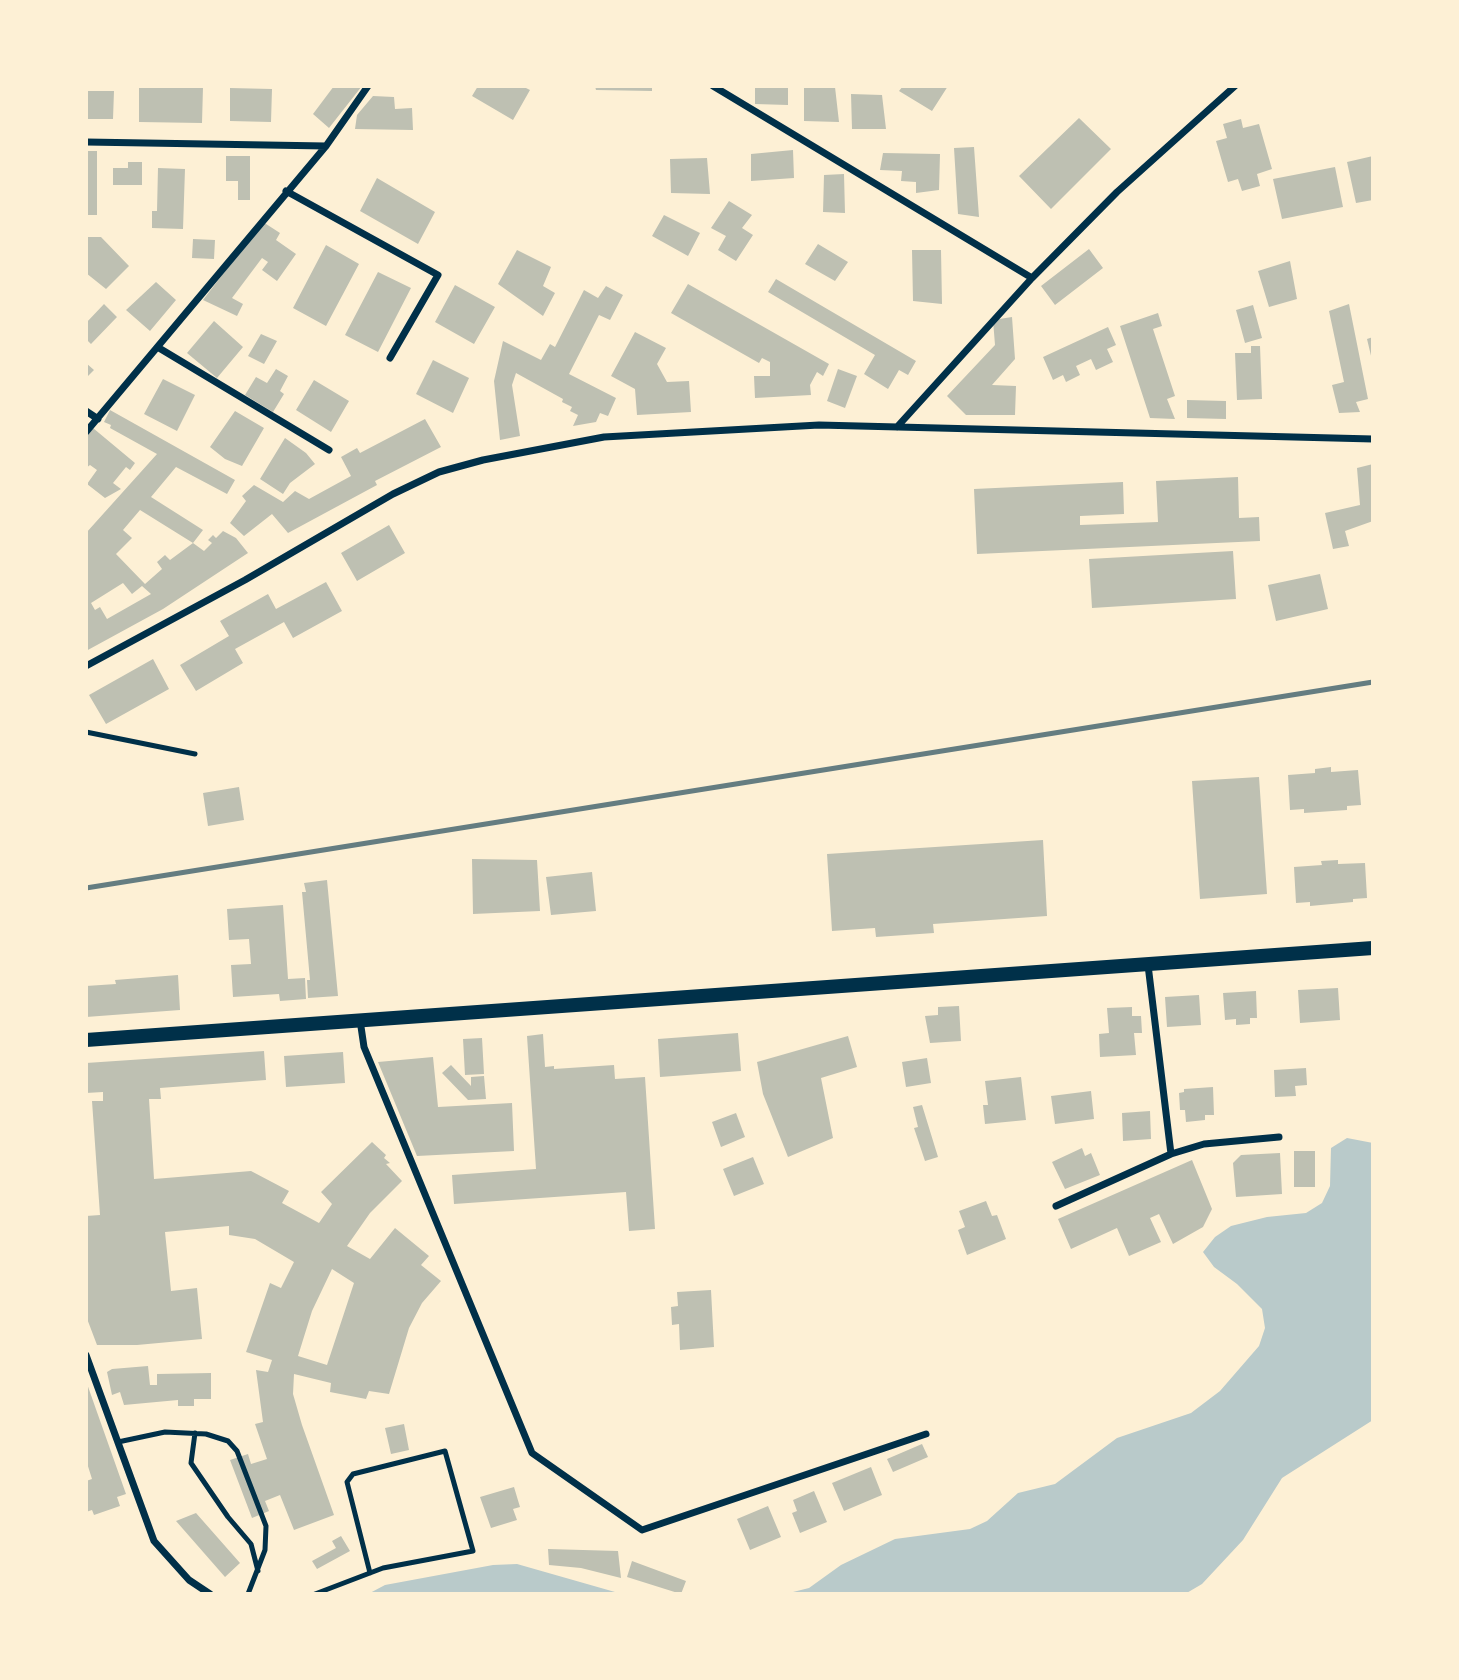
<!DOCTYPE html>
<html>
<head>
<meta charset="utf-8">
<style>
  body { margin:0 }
  #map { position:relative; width:1459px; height:1680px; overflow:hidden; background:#fdf0d5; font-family:Inter,sans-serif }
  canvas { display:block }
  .frame { position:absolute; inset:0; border:88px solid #fdf0d5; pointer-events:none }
</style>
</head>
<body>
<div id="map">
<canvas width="1459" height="1680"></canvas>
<div class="frame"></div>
</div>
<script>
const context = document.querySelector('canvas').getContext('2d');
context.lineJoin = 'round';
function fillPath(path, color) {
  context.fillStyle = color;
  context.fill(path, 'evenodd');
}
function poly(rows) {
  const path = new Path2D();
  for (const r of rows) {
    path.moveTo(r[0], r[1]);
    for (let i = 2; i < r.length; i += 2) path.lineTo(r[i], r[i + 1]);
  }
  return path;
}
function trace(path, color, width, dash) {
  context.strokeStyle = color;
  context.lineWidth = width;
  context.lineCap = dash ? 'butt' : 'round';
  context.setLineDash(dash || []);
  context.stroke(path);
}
const green = poly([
  [1347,1138,1373,1143,1373,1420,1282,1478,1243,1540,1202,1584,1185,1594,785,1594,809,1588,841,1565,895,1539,970,1529,987,1521,1018,1493,1055,1484,1117,1438,1191,1413,1220,1391,1259,1346,1265,1328,1262,1309,1237,1284,1214,1267,1203,1252,1215,1237,1231,1226,1267,1217,1306,1213,1322,1203,1330,1186,1331,1148],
  [517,1564,622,1594,368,1594,385,1585,493,1565]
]);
const building = poly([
  [139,86,203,87,202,123,139,122],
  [334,86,362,86,329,128,313,114],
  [478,86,522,86,530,90,513,120,472,96],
  [595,86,652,86,652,91,596,90],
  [755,86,788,86,788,105,755,104],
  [903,86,948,86,932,111,899,91],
  [804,87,835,87,839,122,804,121],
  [230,88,272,89,271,122,230,121],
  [86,91,114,91,113,119,86,119],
  [851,94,882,95,886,129,852,129],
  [373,96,394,97,395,109,412,108,413,130,355,129,357,115],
  [1079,118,1111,149,1051,209,1019,176],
  [1241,119,1243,128,1259,124,1272,169,1257,174,1260,186,1242,191,1238,179,1228,182,1216,141,1227,138,1223,124],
  [974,147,979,217,958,214,954,148],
  [793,150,794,178,751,181,751,154],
  [86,151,97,151,97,215,86,215],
  [883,153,940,154,939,190,916,193,916,182,901,181,902,171,880,170],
  [226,156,250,156,250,200,238,200,238,181,226,181],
  [1373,156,1373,200,1356,203,1347,162],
  [707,158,710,194,671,193,670,159],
  [128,162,142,162,142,185,113,185,113,168,128,168],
  [1335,167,1343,207,1282,219,1273,179],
  [158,168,185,169,183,229,152,228,152,211,157,211],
  [844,174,845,213,823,212,824,175],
  [377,178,435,212,418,244,360,211],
  [729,201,752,215,742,228,753,235,736,261,718,250,726,236,711,228],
  [664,215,700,233,688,256,652,236],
  [263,222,280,233,276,240,296,254,277,281,262,270,268,262,262,258,232,298,243,304,237,316,203,300],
  [86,237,101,237,129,266,106,289,86,273],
  [193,239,215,240,214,259,192,258],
  [818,244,848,262,835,281,805,264],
  [326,245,359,264,326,326,293,308],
  [1089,249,1103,268,1055,305,1041,286],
  [517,250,551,267,543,286,555,293,543,316,498,284],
  [912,250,941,250,942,304,913,301],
  [1290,261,1297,299,1269,307,1258,271],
  [378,272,411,288,378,352,345,335],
  [776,279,916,361,908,375,899,370,888,389,864,374,875,355,768,292],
  [156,282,176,300,150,331,126,310],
  [688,284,829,364,823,376,817,372,810,385,811,395,755,398,754,376,770,376,770,362,762,358,759,363,671,313],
  [455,285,495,307,474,344,435,322],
  [606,286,623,295,610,320,599,315,569,374,616,398,608,416,600,413,596,422,573,426,578,415,570,411,572,407,562,402,563,399,516,373,512,385,520,436,500,440,494,381,503,341,541,360,550,344,555,347,584,290,598,298],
  [104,304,117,317,91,344,86,339,86,323],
  [1349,304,1368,399,1356,402,1360,412,1339,413,1332,385,1344,382,1329,311],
  [1253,305,1262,338,1245,343,1236,310],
  [1158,313,1162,326,1153,329,1175,396,1167,399,1175,419,1150,418,1120,326],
  [1012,317,1015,359,992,385,1016,386,1015,415,966,415,947,396,995,345,993,320],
  [214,321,243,347,217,378,187,353],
  [1108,327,1116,345,1107,349,1113,362,1096,370,1091,359,1076,366,1080,375,1066,382,1063,375,1053,380,1043,357],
  [635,332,666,348,657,364,667,382,689,381,691,412,637,415,635,389,611,376],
  [261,334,277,341,264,364,248,356],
  [1373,337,1373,360,1372,360,1367,339],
  [1251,346,1260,346,1262,399,1237,400,1235,353,1251,353],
  [433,360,469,378,453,413,416,394],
  [86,363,94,370,86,378],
  [276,369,288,376,280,391,284,394,273,412,245,395,256,377,267,383],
  [838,369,857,376,845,408,827,401],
  [163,379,195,395,177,431,144,414],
  [314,380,349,401,331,432,296,410],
  [1187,400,1226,401,1226,419,1187,418],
  [110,410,235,480,227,494,176,467,151,497,203,530,193,543,140,510,123,530,132,538,116,554,145,584,162,569,157,562,165,555,170,560,193,543,204,551,212,543,208,540,213,535,216,538,223,531,236,538,248,553,163,609,86,651,86,533,157,454,110,428,111,425,104,422],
  [123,583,132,594,142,586,151,594,107,619,100,607,95,610,91,603],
  [235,411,264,428,242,466,225,459,210,447],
  [425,419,441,447,375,481,377,485,288,533,272,514,244,536,230,523,246,501,242,496,254,485,283,502,295,491,309,499,351,476,341,457,357,448,360,453],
  [93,428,135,463,130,470,126,467,113,483,121,489,105,498,87,484,97,470,90,465,86,468,86,436],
  [285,438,306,453,315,464,290,483,283,494,260,479],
  [1373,464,1373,521,1345,531,1349,546,1333,549,1325,513,1360,505,1357,468],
  [1238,477,1239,518,1259,517,1260,541,977,554,974,489,1123,482,1124,514,1080,516,1080,525,1158,522,1156,481],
  [389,525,405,553,357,581,341,553],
  [1233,551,1236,599,1092,608,1089,559],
  [1320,574,1328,609,1276,621,1268,585],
  [326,582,342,611,293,638,284,622,235,649,243,663,196,691,180,665,229,636,220,621,268,594,276,609],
  [153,659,169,689,106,724,89,695],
  [1331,767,1331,772,1358,770,1361,805,1347,806,1347,810,1304,813,1304,809,1290,810,1288,775,1315,773,1315,769],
  [1259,777,1267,894,1200,899,1192,781],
  [239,787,244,820,208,826,203,793],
  [1043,840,1047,916,933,924,934,933,876,937,875,928,832,931,827,854],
  [472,859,537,860,540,911,473,914],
  [1338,860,1338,864,1365,863,1367,898,1353,899,1353,902,1310,906,1310,902,1296,903,1294,867,1322,865,1321,861],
  [592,872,596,911,551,915,546,877],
  [327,880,338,996,308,998,307,980,310,980,302,892,306,892,304,883],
  [283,905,288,979,305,978,306,999,280,1001,279,994,233,997,231,965,251,964,249,939,229,940,227,909],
  [178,975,180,1010,86,1017,86,986,116,984,115,980],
  [1338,988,1340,1020,1300,1023,1298,990],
  [1256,991,1257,1018,1250,1018,1250,1024,1236,1025,1236,1019,1225,1020,1223,993],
  [1199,995,1201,1025,1167,1027,1165,997],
  [959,1006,961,1041,930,1043,925,1016,938,1015,938,1007],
  [1132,1007,1132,1016,1141,1016,1142,1033,1134,1033,1136,1055,1100,1057,1099,1034,1109,1033,1107,1008],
  [738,1033,741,1071,660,1077,658,1039],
  [543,1034,545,1067,554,1066,554,1069,614,1065,615,1079,645,1077,655,1229,629,1231,626,1192,454,1204,452,1175,536,1169,527,1036],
  [848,1036,857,1067,821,1078,833,1138,788,1157,763,1094,757,1062],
  [482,1038,484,1074,465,1075,463,1039],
  [264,1051,266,1080,160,1088,161,1099,149,1099,154,1179,251,1171,289,1191,282,1203,319,1223,332,1204,321,1192,372,1142,386,1155,384,1158,390,1163,386,1164,402,1181,370,1213,347,1246,370,1259,395,1228,429,1256,421,1265,441,1281,422,1303,409,1328,389,1394,369,1391,366,1399,330,1392,331,1383,294,1374,293,1394,302,1425,334,1515,294,1530,280,1495,265,1501,269,1511,252,1518,230,1460,248,1454,251,1464,267,1459,255,1424,263,1422,256,1370,268,1372,272,1360,246,1352,270,1283,281,1288,294,1262,255,1239,229,1235,229,1226,165,1232,171,1291,197,1288,202,1339,137,1345,97,1345,86,1316,86,1216,100,1215,92,1101,103,1101,103,1092,86,1093,86,1063],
  [332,1269,354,1283,327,1365,298,1356,312,1311],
  [343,1052,345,1083,286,1087,284,1056],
  [433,1057,438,1107,512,1103,514,1151,417,1156,378,1062],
  [927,1058,931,1083,906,1087,902,1062],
  [451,1065,471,1086,471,1077,484,1076,486,1099,468,1100,442,1073],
  [1306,1068,1307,1085,1295,1086,1296,1096,1275,1097,1274,1070],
  [1021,1077,1026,1120,985,1124,983,1105,988,1105,985,1081],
  [1213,1087,1214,1115,1205,1115,1205,1120,1186,1122,1185,1110,1180,1110,1179,1093,1184,1092,1184,1089],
  [1091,1091,1094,1119,1055,1124,1051,1096],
  [922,1105,938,1157,925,1161,914,1128,918,1127,913,1107],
  [1150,1111,1151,1139,1123,1141,1122,1113],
  [736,1113,745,1137,721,1147,712,1122],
  [1082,1148,1085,1156,1091,1153,1100,1175,1065,1189,1052,1162],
  [1294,1151,1315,1151,1315,1187,1294,1187],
  [1280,1153,1282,1194,1236,1197,1233,1163,1241,1155],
  [753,1157,764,1184,734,1196,723,1169],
  [1192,1160,1212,1209,1203,1227,1173,1244,1159,1214,1150,1218,1161,1242,1129,1256,1117,1228,1071,1249,1058,1219],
  [986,1201,992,1216,997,1215,1006,1239,967,1255,958,1230,965,1227,959,1211],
  [711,1290,714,1347,680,1350,679,1324,672,1325,671,1307,678,1306,677,1292],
  [148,1366,150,1385,157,1385,157,1374,211,1373,211,1399,194,1399,194,1406,178,1406,178,1400,124,1405,120,1392,112,1395,107,1372,112,1369],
  [86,1381,126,1494,117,1497,120,1506,94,1515,92,1510,86,1512,86,1481,92,1479,86,1460],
  [404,1424,409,1450,391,1454,385,1428],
  [922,1444,928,1457,893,1472,887,1459],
  [871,1467,882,1495,844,1511,832,1483],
  [514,1487,520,1507,513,1509,517,1520,491,1528,480,1497],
  [814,1491,827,1522,800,1533,792,1513,797,1511,793,1500],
  [768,1506,781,1537,750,1550,737,1519],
  [196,1513,240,1563,225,1577,176,1521],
  [341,1536,350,1551,317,1569,312,1561,336,1548,332,1541],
  [548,1549,618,1551,621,1578,581,1568,549,1565],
  [632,1561,686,1581,681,1594,627,1577]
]);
const service = poly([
  [86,732,195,754],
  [195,1433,191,1463,228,1517,251,1544,258,1571],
  [118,1442,165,1432,206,1434,228,1441,237,1451,266,1526,265,1550,248,1594],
  [315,1594,383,1568,473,1551,445,1451,353,1474,347,1482,370,1573]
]);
const minor = poly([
  [713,86,1032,278],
  [86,142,326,146],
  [286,191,438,275,390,358],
  [159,348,329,450],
  [86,411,98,419],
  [897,427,1032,278,1117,192,1235,86],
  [86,432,326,146,368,86],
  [86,666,245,580,393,494,439,472,483,460,604,437,819,425,1373,439],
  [1148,965,1171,1154],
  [360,1020,364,1047,532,1453,642,1530,926,1434],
  [1056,1206,1171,1154,1204,1144,1279,1137],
  [86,1355,154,1541,189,1580,210,1594]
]);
const secondary = poly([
  [86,1040,1373,948]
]);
const rail = poly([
  [86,888,1373,682]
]);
fillPath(green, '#b9caca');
fillPath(building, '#bec0b2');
trace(service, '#003049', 5);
trace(minor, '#003049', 7);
trace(secondary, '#003049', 14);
trace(rail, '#657d81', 5);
</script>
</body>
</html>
